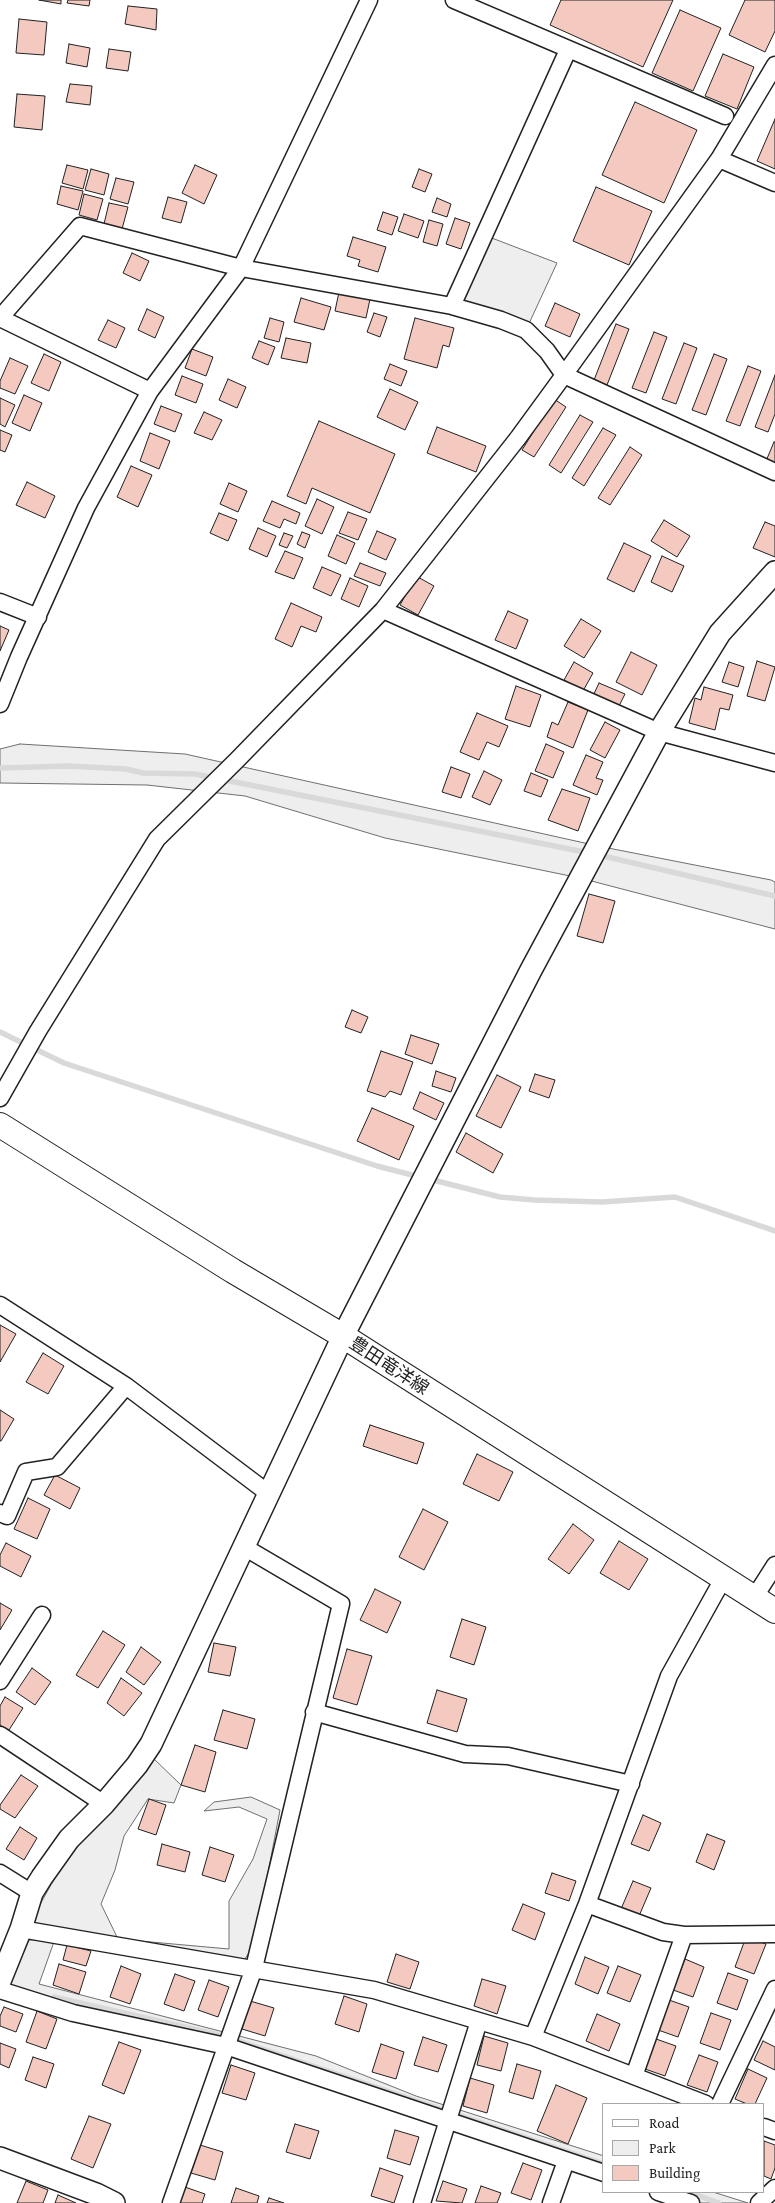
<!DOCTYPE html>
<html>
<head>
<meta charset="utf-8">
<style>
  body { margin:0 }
  #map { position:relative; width:775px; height:2203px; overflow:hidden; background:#fff; font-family:"Crimson Pro",serif }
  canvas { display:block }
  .legend { position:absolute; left:602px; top:2103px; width:162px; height:90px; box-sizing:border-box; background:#fff; border:1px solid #a7a7a7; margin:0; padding:6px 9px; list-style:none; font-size:15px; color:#222 }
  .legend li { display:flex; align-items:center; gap:10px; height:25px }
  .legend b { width:25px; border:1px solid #a7a7a7 }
</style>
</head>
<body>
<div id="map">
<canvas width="775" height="2203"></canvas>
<ul class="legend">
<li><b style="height:6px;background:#fff"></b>Road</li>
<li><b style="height:14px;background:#eee"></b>Park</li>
<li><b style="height:14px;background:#f3c9c0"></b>Building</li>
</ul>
</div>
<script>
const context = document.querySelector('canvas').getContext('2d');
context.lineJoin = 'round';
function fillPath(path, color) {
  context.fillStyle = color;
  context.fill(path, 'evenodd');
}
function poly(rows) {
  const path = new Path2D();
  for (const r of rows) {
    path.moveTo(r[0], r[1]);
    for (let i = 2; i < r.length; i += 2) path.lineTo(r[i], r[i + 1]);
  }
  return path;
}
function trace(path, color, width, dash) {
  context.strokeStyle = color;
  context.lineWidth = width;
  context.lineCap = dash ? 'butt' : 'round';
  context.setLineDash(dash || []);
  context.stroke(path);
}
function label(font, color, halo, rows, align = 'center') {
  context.font = font + ' "Crimson Pro","Noto Sans JP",serif';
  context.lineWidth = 4;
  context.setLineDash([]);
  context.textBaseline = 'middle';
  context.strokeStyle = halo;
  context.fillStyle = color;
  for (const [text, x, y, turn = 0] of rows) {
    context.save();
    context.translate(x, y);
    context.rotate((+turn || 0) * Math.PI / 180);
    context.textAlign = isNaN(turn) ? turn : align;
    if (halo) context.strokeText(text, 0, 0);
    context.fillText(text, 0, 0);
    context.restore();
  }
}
const green = poly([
  [484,235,557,263,526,330,452,306,484,235],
  [20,744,185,754,598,846,771,880,775,882,775,929,580,878,385,838,245,796,147,785,0,783,0,749,20,744],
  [152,1757,181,1785,174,1803,148,1799,124,1836,115,1870,101,1904,118,1939,229,1949,229,1901,253,1859,267,1819,239,1807,204,1811,214,1802,251,1797,280,1810,254,1946,244,1960,28,1926,62,1865,109,1805,152,1757],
  [55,1939,39,1984,316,2056,416,2096,604,2156,604,2171,212,2035,7,1989,29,1940,55,1939],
  [661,2192,713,2192,748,2203,693,2203,661,2192]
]);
const stream = poly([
  [0,768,68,766,126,769,143,773,195,774,589,853],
  [599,855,775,896],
  [0,1032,64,1063,377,1166,420,1177],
  [429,1179,500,1197,534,1200,602,1202,675,1197,775,1231],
  [54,1997,224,2036,604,2164],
  [688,2192,719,2203]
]);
const building = poly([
  [39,0,61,0,61,4,39,0],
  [68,0,90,0,89,6,67,3,68,0],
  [561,0,673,0,643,67,550,25,561,0],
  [745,0,775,0,775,31,765,52,729,35,745,0],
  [128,6,157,9,156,30,125,24,128,6],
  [680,10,721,28,693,91,652,73,680,10],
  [19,19,47,22,44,55,16,53,19,19],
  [69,44,90,48,87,67,66,63,69,44],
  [109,49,131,52,128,71,106,68,109,49],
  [723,54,754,67,737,109,705,96,723,54],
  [70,84,92,86,90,105,66,102,70,84],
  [17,94,45,96,42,130,14,127,17,94],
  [635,102,697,130,664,203,602,175,635,102],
  [775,119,775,169,757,161,775,119],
  [67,165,88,170,83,189,62,183,67,165],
  [195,165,217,175,204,204,182,193,195,165],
  [91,169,109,174,104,195,85,190,91,169],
  [419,169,432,174,425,192,412,187,419,169],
  [116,178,134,182,128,204,110,199,116,178],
  [61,186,83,191,78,210,57,204,61,186],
  [596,187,652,211,629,265,573,241,596,187],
  [84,194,103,199,97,220,79,215,84,194],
  [168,197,187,202,181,223,162,218,168,197],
  [437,198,451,204,447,217,432,212,437,198],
  [109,203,128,207,122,229,104,224,109,203],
  [383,212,398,217,392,235,377,230,383,212],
  [404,214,424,221,418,238,398,231,404,214],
  [455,218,470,223,461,249,446,244,455,218],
  [429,220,443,224,437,246,423,242,429,220],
  [353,237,386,247,378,272,358,266,360,260,347,256,353,237],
  [132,253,149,261,140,281,123,273,132,253],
  [339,292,370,299,366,318,335,311,339,292],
  [301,298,331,307,324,330,294,322,301,298],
  [555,303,580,314,570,337,545,326,555,303],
  [147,309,164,317,155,338,138,330,147,309],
  [374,313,387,317,380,337,367,332,374,313],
  [270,318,284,322,279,342,264,338,270,318],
  [415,318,454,328,449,347,443,345,437,368,404,359,415,318],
  [108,320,125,328,116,348,98,340,108,320],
  [616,324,629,329,607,385,594,380,616,324],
  [654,332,667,337,646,393,632,388,654,332],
  [286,338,311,343,307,363,281,358,286,338],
  [259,341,275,347,268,365,252,358,259,341],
  [684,343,697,348,676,404,662,399,684,343],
  [192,349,213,357,206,376,185,368,192,349],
  [44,354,61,362,49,391,31,383,44,354],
  [714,354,727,359,706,415,692,410,714,354],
  [10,358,28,366,15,394,0,388,0,381,10,358],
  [390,364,407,371,401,386,384,379,390,364],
  [748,366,761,371,740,426,726,421,748,366],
  [775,375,775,414,768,432,755,427,775,375],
  [182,376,203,384,196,403,175,395,182,376],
  [228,379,246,387,237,408,219,400,228,379],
  [390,389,418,402,405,430,377,417,390,389],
  [24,395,42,403,30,431,12,423,24,395],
  [0,398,15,405,5,427,0,424,0,398],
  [554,399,566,407,534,457,522,450,554,399],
  [161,406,182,414,175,432,154,424,161,406],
  [204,412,222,420,212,440,194,433,204,412],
  [580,415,593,422,561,473,549,465,580,415],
  [319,421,395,454,370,513,312,488,306,504,287,496,319,421],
  [437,427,486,446,476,472,427,453,437,427],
  [603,428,616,435,584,486,572,478,603,428],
  [0,430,12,435,5,452,0,450,0,430],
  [150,433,170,441,159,469,140,461,150,433],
  [774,442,775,442,775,465,766,461,774,442],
  [630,447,642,455,610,505,598,498,630,447],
  [131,466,152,475,138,507,117,497,131,466],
  [27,482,55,496,45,518,16,505,27,482],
  [229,483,247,491,238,512,220,504,229,483],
  [317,499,334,507,322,534,305,526,317,499],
  [272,501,300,513,296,524,284,519,280,528,263,521,272,501],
  [348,512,367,519,358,540,339,533,348,512],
  [219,513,237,520,228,541,210,533,219,513],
  [664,520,690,536,677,557,651,541,664,520],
  [765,522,775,526,775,557,753,548,765,522],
  [258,528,276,536,267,557,249,549,258,528],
  [377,531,396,539,386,560,368,552,377,531],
  [302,532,310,535,305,548,297,544,302,532],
  [284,533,293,536,287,548,279,545,284,533],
  [337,535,355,543,346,564,328,556,337,535],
  [624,543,651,556,634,592,607,579,624,543],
  [285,551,303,558,294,579,275,572,285,551],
  [662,556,684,566,672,592,651,582,662,556],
  [360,563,386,573,380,586,354,576,360,563],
  [322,567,341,575,331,596,313,588,322,567],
  [416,576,434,586,418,615,400,605,416,576],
  [350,578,368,586,359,607,341,599,350,578],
  [291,603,322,617,316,632,301,626,292,647,275,639,291,603],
  [508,611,528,620,516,649,495,640,508,611],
  [581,619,601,631,584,658,564,646,581,619],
  [0,626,9,630,0,651,0,626],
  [631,652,657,665,642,695,616,682,631,652],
  [757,661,775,667,765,701,747,696,757,661],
  [574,662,593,673,583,691,564,680,574,662],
  [729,662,744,667,738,687,722,682,729,662],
  [599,683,625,694,618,708,593,696,599,683],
  [516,686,541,695,530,727,505,719,516,686],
  [704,687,733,695,729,710,720,708,715,730,689,723,695,698,701,700,704,687],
  [568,702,588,710,573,748,547,737,552,722,558,725,568,702],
  [477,713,508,726,499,747,487,742,479,760,460,752,477,713],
  [605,722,620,730,605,758,590,750,605,722],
  [546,744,564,752,553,778,535,771,546,744],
  [586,755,603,762,596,778,603,780,597,795,573,785,586,755],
  [451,767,470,774,461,798,442,792,451,767],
  [484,771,502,780,490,805,472,797,484,771],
  [531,773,548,780,541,797,524,791,531,773],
  [562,789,590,798,578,831,548,820,562,789],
  [589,894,615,901,603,943,577,936,589,894],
  [352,1010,368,1017,361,1033,345,1027,352,1010],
  [411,1035,439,1044,432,1064,405,1054,411,1035],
  [381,1051,413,1062,401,1095,390,1091,385,1097,367,1091,381,1051],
  [436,1071,456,1078,451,1092,432,1086,436,1071],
  [535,1074,555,1080,549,1098,529,1091,535,1074],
  [497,1075,521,1087,501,1128,476,1116,497,1075],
  [420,1092,444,1103,436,1120,413,1109,420,1092],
  [372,1108,414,1126,399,1160,357,1141,372,1108],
  [466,1133,503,1154,493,1173,456,1152,466,1133],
  [0,1325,16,1334,0,1362,0,1325],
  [43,1353,64,1366,48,1394,26,1382,43,1353],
  [0,1410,14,1419,1,1441,0,1441,0,1410],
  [370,1425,424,1443,417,1464,363,1446,370,1425],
  [477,1454,513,1472,499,1501,463,1484,477,1454],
  [55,1475,80,1488,70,1509,44,1495,55,1475],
  [28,1498,50,1509,37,1539,14,1529,28,1498],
  [423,1509,448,1522,424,1570,399,1557,423,1509],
  [573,1524,594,1540,569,1574,548,1559,573,1524],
  [619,1541,648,1559,629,1590,600,1573,619,1541],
  [6,1543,31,1556,21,1577,0,1566,0,1555,6,1543],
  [375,1589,401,1602,387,1633,360,1620,375,1589],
  [0,1603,12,1610,0,1630,0,1603],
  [462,1619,486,1627,474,1665,450,1657,462,1619],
  [103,1631,125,1645,98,1688,76,1675,103,1631],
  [214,1643,236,1647,230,1676,208,1672,214,1643],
  [141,1647,161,1662,144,1685,126,1672,141,1647],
  [347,1649,372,1656,357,1705,333,1698,347,1649],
  [32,1668,51,1682,35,1705,16,1692,32,1668],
  [121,1678,142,1693,124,1716,107,1703,121,1678],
  [437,1690,467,1699,457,1732,427,1723,437,1690],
  [5,1697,23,1708,9,1730,0,1725,0,1706,5,1697],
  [223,1710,255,1719,247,1749,214,1740,223,1710],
  [195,1745,216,1752,205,1792,181,1785,195,1745],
  [21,1775,38,1786,15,1818,0,1809,0,1805,21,1775],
  [149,1799,166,1805,156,1835,138,1829,149,1799],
  [643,1815,661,1823,649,1851,631,1844,643,1815],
  [20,1827,37,1838,24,1860,6,1849,20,1827],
  [707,1834,725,1841,714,1870,696,1862,707,1834],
  [162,1844,190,1852,185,1872,157,1865,162,1844],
  [210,1847,234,1855,225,1882,202,1875,210,1847],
  [552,1873,576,1881,569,1901,545,1893,552,1873],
  [633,1881,651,1888,639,1916,621,1909,633,1881],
  [523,1904,545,1913,535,1940,512,1930,523,1904],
  [746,1937,766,1944,754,1974,735,1967,746,1937],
  [67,1945,91,1951,86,1966,63,1960,67,1945],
  [396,1954,419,1962,410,1989,387,1982,396,1954],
  [585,1957,609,1967,598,1994,575,1984,585,1957],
  [685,1959,704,1967,693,1997,673,1990,685,1959],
  [59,1964,86,1972,79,1994,53,1985,59,1964],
  [121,1966,141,1974,130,2004,110,1997,121,1966],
  [618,1966,641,1975,630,2002,607,1993,618,1966],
  [728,1973,748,1980,737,2010,717,2003,728,1973],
  [175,1974,195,1981,184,2011,164,2004,175,1974],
  [482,1979,506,1986,497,2014,474,2006,482,1979],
  [209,1980,229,1987,218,2017,198,2010,209,1980],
  [344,1996,367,2004,359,2032,335,2024,344,1996],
  [669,2000,689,2007,678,2037,658,2030,669,2000],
  [250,2001,274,2008,265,2036,242,2029,250,2001],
  [4,2007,23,2014,16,2032,0,2026,0,2016,4,2007],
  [37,2011,57,2019,46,2049,26,2042,37,2011],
  [711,2013,731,2020,720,2050,700,2043,711,2013],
  [597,2014,620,2024,609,2051,586,2041,597,2014],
  [484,2036,508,2043,501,2071,477,2065,484,2036],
  [423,2037,447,2045,438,2072,414,2065,423,2037],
  [656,2039,676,2046,665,2076,645,2069,656,2039],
  [763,2041,775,2047,775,2070,754,2060,763,2041],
  [119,2042,141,2050,124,2094,102,2085,119,2042],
  [0,2043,16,2049,9,2068,0,2064,0,2043],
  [381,2044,404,2052,396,2079,372,2072,381,2044],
  [699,2055,718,2062,707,2092,687,2085,699,2055],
  [33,2057,54,2064,46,2088,25,2080,33,2057],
  [517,2064,541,2071,533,2099,509,2092,517,2064],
  [231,2065,255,2073,246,2100,222,2093,231,2065],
  [748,2069,767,2078,755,2104,747,2104,735,2099,748,2069],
  [470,2078,494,2085,487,2113,463,2106,470,2078],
  [556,2085,587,2098,568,2144,537,2131,556,2085],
  [89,2116,111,2124,93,2168,71,2159,89,2116],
  [295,2124,319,2131,310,2159,286,2152,295,2124],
  [395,2130,419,2137,410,2165,387,2158,395,2130],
  [764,2141,775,2145,775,2168,771,2179,764,2176,764,2141],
  [200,2145,223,2152,215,2180,191,2173,200,2145],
  [523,2163,542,2170,531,2200,511,2193,523,2163],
  [380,2168,403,2176,394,2203,371,2196,380,2168],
  [26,2181,48,2190,43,2203,17,2203,26,2181],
  [443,2181,467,2189,462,2203,436,2201,443,2181],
  [182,2186,205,2194,202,2203,177,2203,182,2186],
  [481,2186,501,2193,497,2203,475,2203,481,2186],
  [236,2188,259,2196,257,2203,231,2203,236,2188],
  [58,2195,76,2203,55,2203,58,2195],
  [269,2198,284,2203,267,2203,269,2198]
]);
const minor = poly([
  [454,0,725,116],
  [719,159,775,183],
  [452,306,568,50],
  [0,318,80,226,241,268,452,306,501,320,526,330,547,351,564,375,775,472],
  [0,318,150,391],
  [0,602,38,617],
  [383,610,659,732,775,763],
  [0,704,19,657,86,508,150,391,241,268,369,0],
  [0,1098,38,1031,157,839,237,760,383,610,518,438,564,375,719,159,775,65],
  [0,1305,126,1386,268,1493],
  [0,1513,7,1516,26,1472,57,1467,126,1386],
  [754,1598,775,1565],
  [0,1681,42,1615],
  [314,1712,465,1754,508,1756,631,1784],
  [0,1735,104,1804],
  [0,1873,32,1893],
  [587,1904,663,1932,684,1935,775,1934],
  [21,1929,374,1990,533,2037,706,2104],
  [0,1990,73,2013,226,2046,604,2173],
  [533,2037,587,1904,669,1676,723,1579],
  [634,2076,684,1935],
  [720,2104,775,1989],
  [764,2127,775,2131],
  [658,2192,691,2203],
  [171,2203,254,1968,341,1604,244,1547],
  [422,2203,479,2021],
  [551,2203,566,2161],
  [759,2203,775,2188]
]);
const tertiary = poly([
  [0,1981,21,1929,32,1893,42,1877,69,1839,104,1804,137,1765,151,1744,343,1336,531,970,659,732,720,633,775,572],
  [0,2158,96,2194,114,2203]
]);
const secondary = poly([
  [0,1125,233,1271,343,1336,775,1611]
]);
const streetNames = [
  ["豊田竜洋線",389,1366,33]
];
fillPath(green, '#eee');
trace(green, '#6f6f6f', 1);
trace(stream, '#d9d9d9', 5.5);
fillPath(building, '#f3c9c0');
trace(building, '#222', 1);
trace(minor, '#222', 19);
trace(tertiary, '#222', 24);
trace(secondary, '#222', 26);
trace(minor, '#fff', 16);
trace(tertiary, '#fff', 21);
trace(secondary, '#fff', 24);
label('18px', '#222', '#fff', streetNames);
</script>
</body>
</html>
